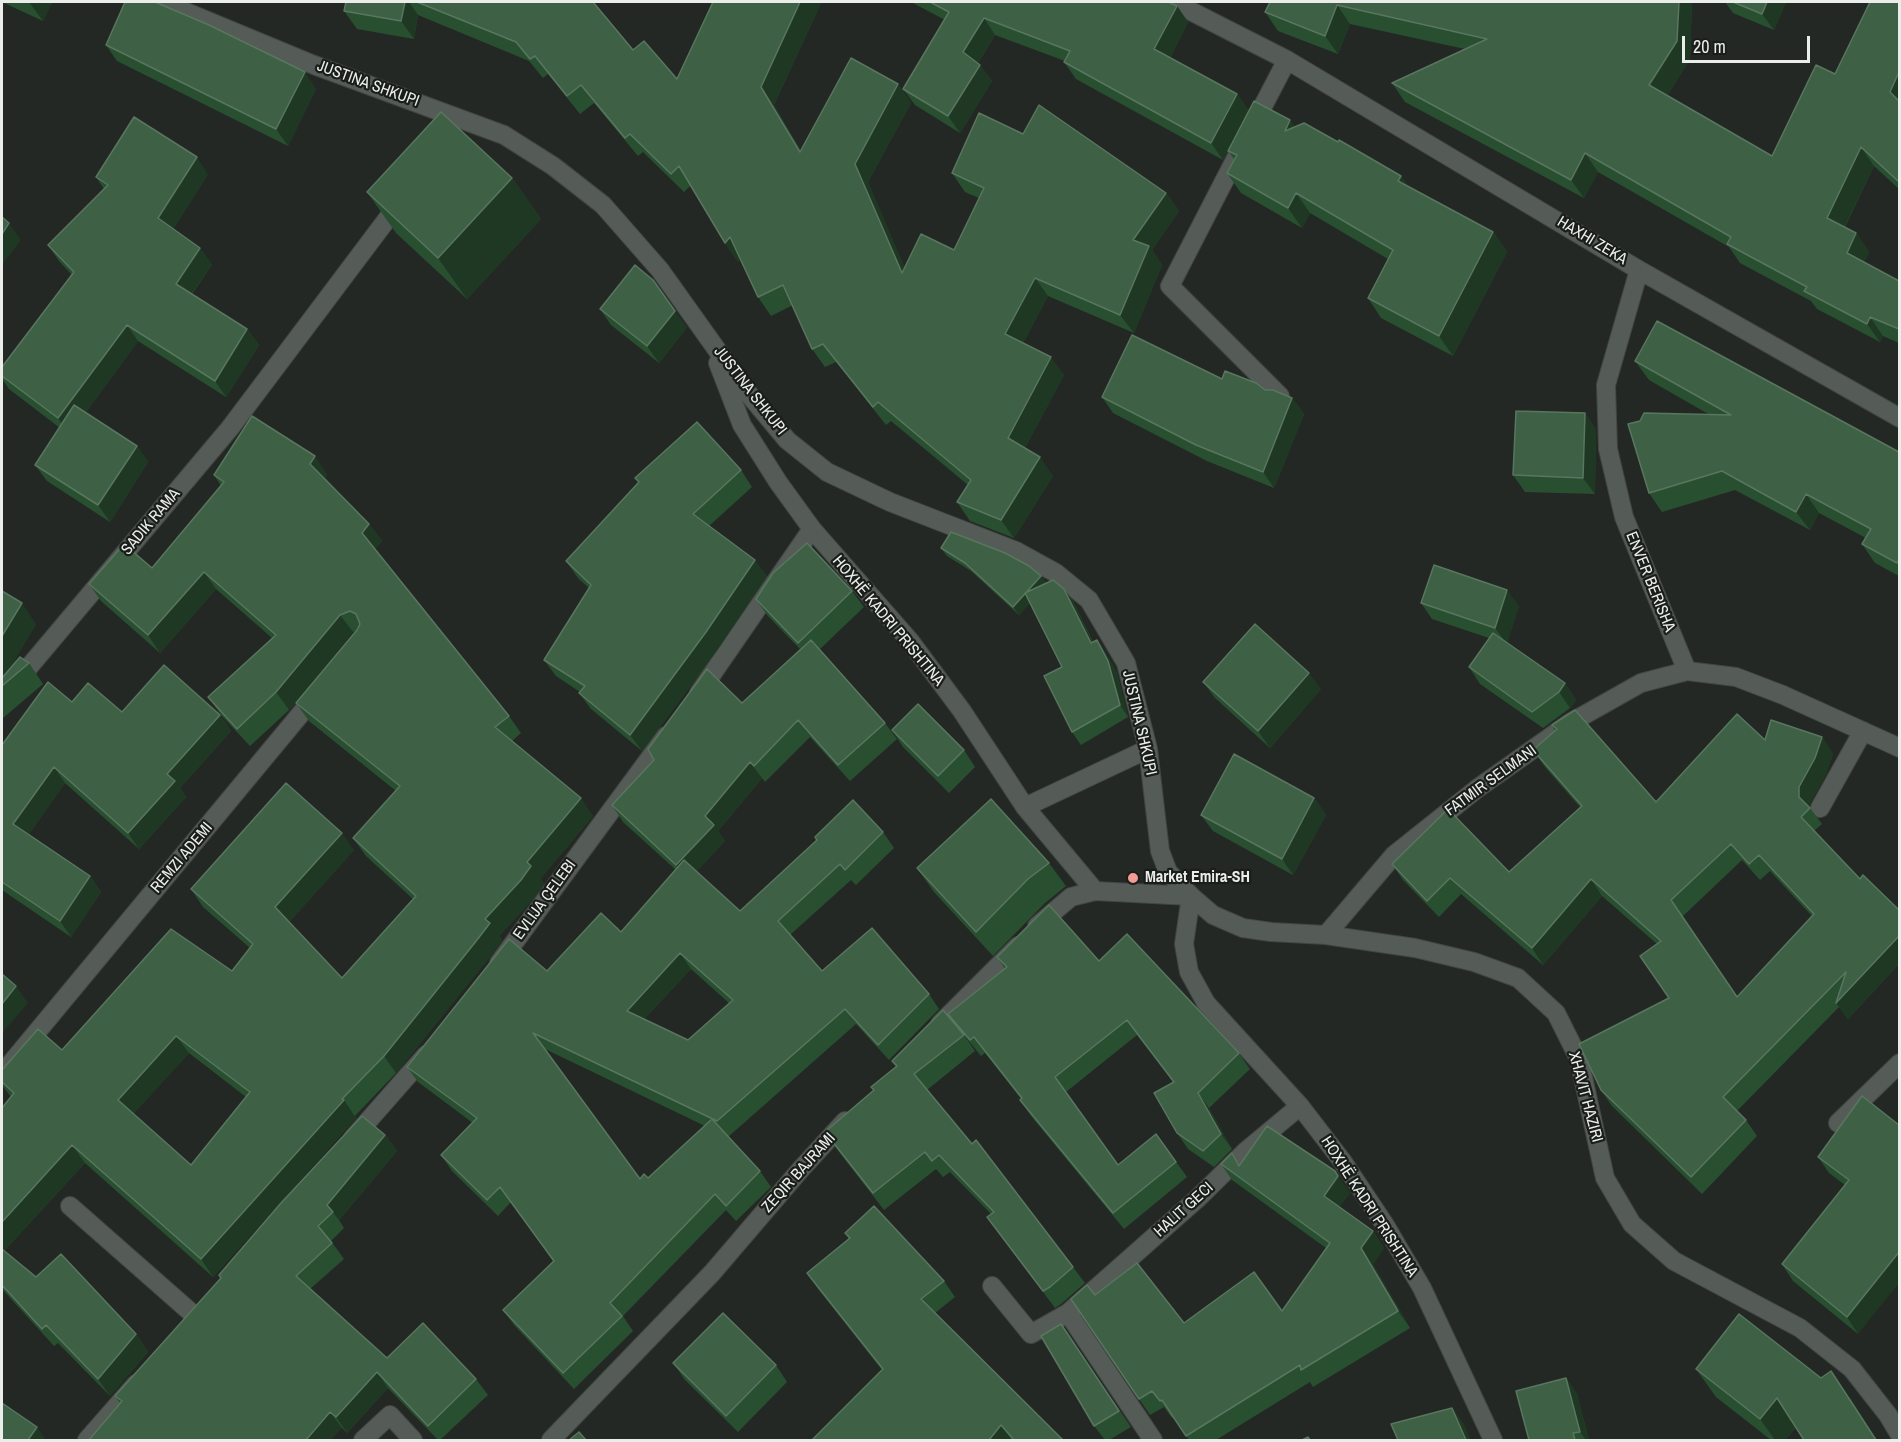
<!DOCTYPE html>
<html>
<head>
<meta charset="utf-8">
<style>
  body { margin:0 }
  #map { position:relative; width:1901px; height:1442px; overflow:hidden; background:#242824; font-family:"Archivo Narrow",sans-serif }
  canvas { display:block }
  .frame { position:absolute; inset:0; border:3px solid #eaedea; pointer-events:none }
  .scale { position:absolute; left:1682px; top:36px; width:128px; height:27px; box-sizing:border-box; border:3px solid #eaedea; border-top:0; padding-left:8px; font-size:18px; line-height:21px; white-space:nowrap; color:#eaedea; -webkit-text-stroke:4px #1a1e1b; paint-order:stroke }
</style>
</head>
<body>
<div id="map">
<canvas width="1901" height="1442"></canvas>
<div class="frame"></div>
<div class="scale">20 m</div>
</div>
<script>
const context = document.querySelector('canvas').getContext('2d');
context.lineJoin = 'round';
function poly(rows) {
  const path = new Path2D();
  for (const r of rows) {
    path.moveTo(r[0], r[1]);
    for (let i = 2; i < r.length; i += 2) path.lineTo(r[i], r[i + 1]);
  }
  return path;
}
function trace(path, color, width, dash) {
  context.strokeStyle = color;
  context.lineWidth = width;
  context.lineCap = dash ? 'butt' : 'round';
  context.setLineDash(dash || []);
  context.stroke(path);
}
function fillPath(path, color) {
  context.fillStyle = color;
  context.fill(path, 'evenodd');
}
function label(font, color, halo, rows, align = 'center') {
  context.font = font + ' "Archivo Narrow",sans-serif';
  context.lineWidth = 4.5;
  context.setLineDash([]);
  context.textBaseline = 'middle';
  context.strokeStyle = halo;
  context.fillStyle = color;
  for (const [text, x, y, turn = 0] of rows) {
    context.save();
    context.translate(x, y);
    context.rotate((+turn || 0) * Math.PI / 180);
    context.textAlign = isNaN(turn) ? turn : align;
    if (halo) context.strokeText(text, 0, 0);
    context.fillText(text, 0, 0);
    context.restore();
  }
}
const minor = poly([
  [162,2,314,65,504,135,553,166,603,205,660,270,747,392,787,440,827,472,890,502,1016,551,1056,573,1089,600,1126,663,1148,749,1160,851,1168,872,1191,896,1213,915,1243,928,1271,932,1326,935,1415,948,1474,962,1518,978,1556,1013,1579,1059,1605,1178,1632,1224,1674,1261,1800,1328,1852,1369,1888,1415,1900,1435],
  [1173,2,1287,60,1639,270,1900,418],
  [1252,127,1287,60],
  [1238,154,1170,286,1280,396],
  [1639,270,1606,385,1608,449,1624,517,1687,671],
  [718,363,742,425,778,482,812,529,910,641,962,711,1025,807,1095,891],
  [699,693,812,529],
  [2,699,230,428,400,202],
  [1025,807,1148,749],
  [1820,808,1863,731],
  [1191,896,1184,944,1189,972,1206,1003,1300,1106,1343,1162,1385,1225,1422,1288,1493,1440],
  [1037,926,1071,897,1095,891,1191,896],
  [1326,935,1394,855,1478,788,1570,723,1641,683,1687,671,1736,677,1783,695,1900,748],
  [499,963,666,736],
  [940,1024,1018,946],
  [2,1074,318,693],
  [1838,1123,1900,1063],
  [353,1138,426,1055],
  [70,1206,195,1316],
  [992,1286,1031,1334,1068,1313,1197,1199,1246,1151,1300,1106],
  [1068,1313,1153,1440],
  [87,1440,136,1384],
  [363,1440,390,1415,413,1440],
  [551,1440,712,1273,801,1169,845,1121]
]);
const wall = poly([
  [2,2,52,2,43,21],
  [346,2,593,2,633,50,677,79,821,3,774,105,801,151,898,84,911,103,868,182,904,267,954,250,979,198,965,192,952,173,1023,134,1166,193,1179,211,1152,250,1162,265,1134,333,1048,296,1023,343,1064,375,1025,448,1053,476,1014,538,970,521,957,502,968,485,891,421,886,425,836,362,825,367,812,349,793,305,771,316,758,297,740,259,738,262,725,243,691,185,684,192,643,152,638,156,594,103,580,114,548,74,543,78,529,61,418,15,414,39,357,29,344,11],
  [911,2,1168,2,1177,6,1188,22,1170,58,1237,94,1248,110,1223,160,1076,79,1064,62,1065,61,995,35,978,63,992,81,960,133,915,105,903,89,945,20],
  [1270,2,1692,2,1690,59,1667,96,1772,156,1835,74,1899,2,1899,189,1874,166,1845,227,1856,233,1869,252,1864,262,1899,281,1899,343,1883,336,1880,342,1817,309,1811,301,1740,263,1729,247,1598,172,1584,198,1405,102,1392,83,1465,49,1350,24,1338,54,1278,31,1265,12],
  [1725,2,1786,2,1774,30,1733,13],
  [106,45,316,89,288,146,117,61],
  [1290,120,1295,127,1338,142,1401,176,1408,186,1493,232,1507,252,1453,356,1381,318,1368,298,1388,259,1310,213,1302,228,1241,193,1227,173,1234,159,1228,151],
  [208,174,173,229,200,248,212,265,192,294,247,329,259,345,226,397,138,341,86,412,137,446,148,462,110,522,47,481,35,465,60,428,9,389,2,379,2,367,72,275,59,261,48,245,104,189,96,177],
  [512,178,541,219,467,299,396,233,367,192],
  [600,309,687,327,659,363,611,325],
  [1635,361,1899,452,1899,576,1875,563,1862,544,1866,538,1819,513,1810,530,1735,490,1662,512,1649,493,1710,415,1649,380],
  [1222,379,1292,398,1304,414,1274,488,1207,461,1113,413,1102,397],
  [1585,413,1596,430,1595,494,1525,492,1513,475],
  [741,470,752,487,709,526,767,576,718,649,642,751,591,709,579,693,580,692,556,676,544,660,589,588,578,578,566,561,639,482,635,478],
  [327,474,325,478,369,524,382,541,375,549,509,716,521,733,512,741,593,816,540,879,544,884,534,898,499,936,502,940,489,958,396,1073,355,1116,356,1118,213,1277,85,1163,4,1251,36,1277,136,1334,148,1352,110,1396,58,1343,54,1346,2,1289,2,1108,11,1097,2,1085,2,1070,62,1050,232,971,250,948,203,907,191,889,354,850,289,922,342,978,413,899,366,856,353,838,396,791,309,721,296,703,356,631,353,632,289,710,250,746,221,715,208,697,272,638,216,589,160,653,101,601,89,584,152,568,221,486,214,475],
  [189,1053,246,1097,191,1165,133,1114],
  [941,548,1041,576,1046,583,1064,589,1073,601,1093,642,1097,640,1105,652,1117,673,1128,717,1081,745,1072,732,1062,667,1030,603,1019,615,971,571,947,556],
  [2,591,36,624,15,659,16,661,29,663,43,684,3,718,2,717],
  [852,591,864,607,820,649,885,723,897,739,850,781,810,737,765,782,762,778,718,831,725,841,696,872,740,911,883,832,894,848,856,885,851,880,790,935,822,971,929,994,939,1009,889,1060,856,1024,728,1137,760,1171,771,1187,736,1221,726,1210,623,1316,633,1331,574,1389,514,1325,503,1310,553,1261,511,1202,498,1216,452,1171,441,1155,473,1123,418,1082,407,1067,547,971,621,932,676,870,623,822,612,805,742,703,800,649,767,615,756,599],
  [691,969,729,1003,688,1040,644,1019],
  [545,1049,705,1126,648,1178,640,1179],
  [1421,603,1519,606,1507,643,1565,683,1576,700,1570,708,1543,728,1480,684,1469,667,1489,638,1432,619],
  [1203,682,1321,689,1270,748,1215,698],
  [122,712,220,715,231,731,180,788,186,797,139,849,65,783,29,834,90,876,101,892,71,937,2,890,2,745],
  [1552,725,1656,802,1765,740,1822,737,1833,754,1826,774,1810,803,1810,808,1822,824,1814,831,1860,879,1899,910,1899,964,1848,1019,1839,1007,1737,1111,1746,1120,1757,1136,1702,1194,1612,1106,1601,1090,1669,998,1657,944,1602,896,1543,965,1461,894,1439,917,1403,880,1392,864,1509,872,1580,807,1545,767,1533,750,1555,731],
  [1742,860,1760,880,1770,871,1812,916,1738,997,1683,916],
  [892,730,964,750,975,767,949,793,903,747],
  [1314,798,1326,815,1293,875,1213,831,1201,815],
  [1049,863,1066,886,1045,903,993,956,934,892,917,868],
  [997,957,1099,961,1235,1048,1250,1069,1209,1108,1232,1149,1214,1167,1188,1149,1177,1133,1173,1082,1137,1035,1066,1092,1118,1165,1156,1134,1187,1177,1124,1229,1031,1116,1020,1100,1021,1099,985,1053,981,1056,959,1029,948,1014,1005,969],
  [964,1035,975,1051,927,1090,1073,1267,1085,1283,1061,1304,1055,1308,987,1217,991,1214,950,1172,943,1177,936,1169,884,1210,836,1148,825,1132,873,1091,896,1067,892,1061],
  [1899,1125,1858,1334,1793,1281,1782,1264,1845,1185,1829,1173,1818,1157],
  [385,1135,397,1151,339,1220,344,1228,331,1241,344,1259,310,1289,387,1358,476,1379,488,1395,440,1440,438,1440,388,1388,347,1433,342,1428,120,1403,115,1396,221,1278,219,1275],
  [1221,1164,1240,1165,1350,1193,1339,1207,1373,1231,1384,1248,1373,1264,1410,1328,1313,1387,1310,1382,1216,1440,1189,1440,1173,1417,1172,1418,1164,1407,1150,1415,1139,1399,1095,1295,1184,1323,1282,1311,1326,1248,1232,1180],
  [845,1233,944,1281,955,1297,935,1313,1063,1440,812,1440,882,1370,818,1289,807,1273,849,1239],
  [1061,1324,1131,1427,1109,1440,1105,1440,1094,1426],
  [673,1363,776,1365,787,1382,738,1432,685,1380],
  [1696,1369,1821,1378,1851,1399,1877,1440,1804,1440,1796,1427,1785,1440,1771,1440,1716,1397],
  [1566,1378,1577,1394,1589,1440,1529,1440]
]);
const shadedWall = poly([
  [29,2,52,2,43,21],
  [405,2,409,2,418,15,414,39,401,21],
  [800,2,819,2,821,3,774,105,813,171,800,152,761,87],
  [1679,2,1692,2,1690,59,1662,104,1649,85],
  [1767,2,1786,2,1774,30,1762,14],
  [1337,5,1350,24,1338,54,1325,36],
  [1177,6,1188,22,1166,66,1154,49],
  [984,18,995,35,974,69,963,52],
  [980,65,992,81,960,133,948,116],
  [305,72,316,89,288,146,276,129],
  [1899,72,1899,106,1890,92],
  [898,84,911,103,868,182,915,291,902,273,855,164],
  [1237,94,1248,110,1223,160,1211,143],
  [1290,120,1304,140,1285,131],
  [1861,147,1874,166,1840,236,1827,218],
  [1585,153,1598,172,1584,198,1571,180],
  [197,157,208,174,169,235,158,218],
  [1401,176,1415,196,1398,181],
  [512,178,541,219,467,299,438,258],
  [1166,193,1179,211,1152,250,1162,265,1134,333,1120,315,1133,240],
  [1296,193,1310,213,1302,228,1288,208],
  [9,223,21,240,2,265,2,234],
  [1493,232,1507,252,1453,356,1439,336],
  [1856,233,1869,252,1860,271,1847,253],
  [730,237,743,256,738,262,725,243],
  [200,248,212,265,187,300,176,284],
  [1035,278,1048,296,1018,352,1005,334],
  [675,311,687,327,659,363,647,346],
  [1870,317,1883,336,1880,342,1867,324],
  [127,325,138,341,69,435,58,418],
  [247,329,259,345,226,397,215,381],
  [1051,357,1064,375,1021,456,1008,438],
  [1292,398,1304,414,1274,488,1263,472],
  [1585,413,1596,430,1595,494,1583,478],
  [137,446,148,462,110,522,98,505],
  [315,456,327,474,323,481,310,464],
  [1040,457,1053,476,1014,538,1001,520],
  [1806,494,1819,513,1810,530,1796,512],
  [369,524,382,541,374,550,362,533],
  [755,560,767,576,718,649,642,751,630,735],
  [204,572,216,589,160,653,148,635],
  [1041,576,1047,585,1019,615,1013,607],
  [1064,589,1073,601,1099,656,1091,643],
  [1507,590,1519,606,1507,644,1495,628],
  [22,603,36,624,15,659,18,663,2,682,2,636],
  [340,615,353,632,289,710,276,692],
  [1097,640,1105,652,1117,673,1128,717,1120,705],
  [1309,673,1321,689,1270,748,1258,731],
  [1565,683,1576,700,1570,708,1559,692],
  [220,715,231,731,180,788,186,797,139,849,128,833,167,774],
  [1822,737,1833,754,1826,774,1810,803,1810,808,1799,797,1799,787],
  [750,762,762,778,718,831,725,841,688,881,676,865,705,816],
  [54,767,65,783,25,840,13,824],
  [581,798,593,816,540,879,544,884,534,898,499,936,502,940,489,958,396,1073,384,1056,527,862],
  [1314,798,1326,815,1293,875,1282,859],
  [342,833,354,850,287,925,275,907],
  [90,876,101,892,71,937,60,921],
  [1591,879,1602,896,1543,965,1532,948],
  [1899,936,1899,964,1848,1019,1836,1003],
  [680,953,691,969,637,1026,627,1011],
  [16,986,28,1003,2,1033,2,1004],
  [176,1036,189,1053,130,1118,118,1100],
  [1198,1093,1209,1108,1232,1149,1221,1134],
  [344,1100,356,1118,213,1277,201,1259],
  [385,1135,397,1151,339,1220,327,1205],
  [72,1145,85,1163,2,1253,2,1222],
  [1335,1171,1350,1193,1335,1213,1324,1196],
  [1373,1231,1384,1248,1373,1264,1410,1328,1398,1311,1361,1248],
  [1899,1252,1899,1283,1858,1334,1847,1317],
  [136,1334,148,1352,110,1396,98,1379],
  [1831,1371,1851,1399,1877,1440,1876,1440],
  [377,1372,388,1388,347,1433,336,1417],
  [1566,1378,1577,1394,1589,1440,1586,1440,1580,1432],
  [1777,1398,1796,1426,1785,1440,1775,1440,1760,1419],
  [1452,1408,1464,1424,1471,1440,1466,1440],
  [330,1412,342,1428,331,1440,306,1440],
  [1001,1425,1012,1440,989,1440],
  [37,1427,46,1440,28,1440]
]);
const building = poly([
  [125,2,155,2,209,25,305,72,276,129,106,45,125,2],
  [346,2,405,2,401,21,344,11,346,2],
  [417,2,593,2,633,50,644,41,677,79,713,2,800,2,761,87,800,152,851,58,898,84,855,164,902,273,921,234,954,250,984,188,952,173,979,113,1023,134,1039,105,1166,193,1133,240,1149,246,1120,315,1035,278,1005,334,1051,357,1008,438,1040,457,1001,520,957,502,971,480,878,402,873,407,823,344,812,349,783,285,758,297,730,237,725,243,679,166,671,174,630,134,625,138,581,85,567,96,535,56,530,59,516,42,417,2],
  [930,2,1168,2,1177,6,1154,49,1237,94,1211,143,1064,62,1070,51,984,18,963,52,980,65,948,116,903,89,949,12,930,2],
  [1270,2,1679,2,1677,41,1649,85,1772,156,1816,65,1835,74,1870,2,1899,2,1899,72,1890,92,1899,101,1899,182,1861,147,1827,218,1856,233,1847,253,1899,281,1899,329,1870,317,1867,324,1804,291,1807,287,1727,244,1731,237,1585,153,1571,180,1392,83,1487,39,1337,5,1325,36,1265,12,1270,2],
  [1733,2,1767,2,1762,14,1733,2],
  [1254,101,1290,120,1285,131,1304,123,1338,142,1339,140,1401,176,1398,181,1493,232,1439,336,1368,298,1393,250,1296,193,1288,208,1227,173,1237,155,1228,151,1254,101],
  [441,112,512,178,438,258,367,192,441,112],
  [134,117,197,157,158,218,200,248,176,284,247,329,215,381,127,325,58,418,2,376,2,367,74,272,48,245,108,185,96,177,134,117],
  [2,217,9,223,2,234,2,217],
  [635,265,653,280,675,311,647,346,600,309,635,265],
  [1657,321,1899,452,1899,559,1897,563,1862,544,1871,529,1806,494,1796,512,1722,471,1649,493,1628,424,1640,421,1644,413,1731,415,1635,361,1657,321],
  [1132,335,1222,379,1225,371,1256,383,1265,390,1273,390,1292,398,1263,472,1196,445,1102,397,1132,335],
  [74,405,137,446,98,505,35,465,74,405],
  [1516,411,1585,413,1583,478,1513,475,1516,411],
  [252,416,315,456,310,464,369,524,362,533,509,716,495,727,581,798,527,862,531,866,521,880,485,919,490,923,477,940,384,1056,342,1099,344,1100,201,1259,72,1145,2,1222,2,1108,14,1093,2,1082,2,1070,38,1029,62,1050,171,929,232,971,253,944,191,889,286,783,342,833,275,907,342,978,416,896,353,838,400,786,296,703,357,630,360,624,356,614,350,611,340,615,276,692,237,729,208,697,276,635,204,572,148,635,89,584,124,544,152,568,224,482,214,475,252,416],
  [176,1036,250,1092,191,1165,118,1100,176,1036],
  [697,422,741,470,693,514,755,560,706,632,630,735,579,693,585,686,544,660,591,585,566,561,639,482,635,478,697,422],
  [951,532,1005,553,1029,566,1041,576,1013,607,965,563,941,548,951,532],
  [807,543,852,591,798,643,756,599,773,573,807,543],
  [1434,565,1507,590,1495,628,1421,603,1434,565],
  [1053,580,1064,589,1091,643,1097,640,1108,661,1120,705,1072,732,1044,676,1062,667,1025,593,1053,580],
  [2,591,22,603,2,636,2,591],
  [1255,624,1309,673,1258,731,1203,682,1255,624],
  [1493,633,1565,683,1559,692,1532,712,1469,667,1493,633],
  [811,640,885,723,838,765,798,720,754,766,750,762,705,816,714,825,676,865,612,805,654,760,648,749,707,669,742,703,811,640],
  [20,657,29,663,2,686,2,678,20,657],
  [164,665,220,715,167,774,175,781,128,833,54,767,13,824,90,876,60,921,2,882,2,745,48,682,72,702,88,683,122,712,164,665],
  [918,704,964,750,938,776,892,730,918,704],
  [1575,710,1656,802,1737,714,1765,740,1771,720,1822,737,1815,758,1799,787,1799,797,1810,808,1801,817,1860,879,1863,875,1899,910,1899,936,1836,1003,1846,972,1723,1097,1746,1120,1691,1177,1601,1090,1579,1044,1669,998,1640,956,1661,941,1591,879,1532,948,1450,878,1427,901,1392,864,1448,809,1509,872,1582,806,1533,750,1557,729,1552,725,1575,710],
  [1731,844,1749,864,1759,855,1814,914,1737,997,1671,900,1731,844],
  [1234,754,1314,798,1282,859,1201,815,1234,754],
  [991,799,1049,863,1028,879,976,932,917,868,991,799],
  [853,800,883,832,845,870,840,864,778,921,822,971,872,928,929,994,878,1045,845,1009,717,1121,533,1033,640,1179,644,1174,648,1178,712,1119,760,1171,726,1206,715,1194,610,1303,622,1316,563,1373,503,1310,554,1261,500,1187,487,1200,441,1155,477,1118,407,1067,509,939,547,971,601,913,621,932,684,860,740,911,817,840,815,837,853,800],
  [680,953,733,1000,688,1040,627,1011,680,953],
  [1049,905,1099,961,1127,934,1239,1053,1198,1093,1221,1134,1203,1151,1177,1133,1154,1093,1174,1082,1127,1020,1055,1077,1118,1165,1156,1134,1176,1162,1113,1213,1020,1100,1022,1098,974,1037,970,1040,948,1014,1007,967,997,957,1049,905],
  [2,974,16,986,2,1004,2,974],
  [943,1010,964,1035,914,1074,972,1144,976,1140,1073,1267,1050,1287,1043,1291,987,1217,994,1212,939,1155,932,1161,925,1152,873,1193,825,1132,874,1090,871,1087,897,1066,892,1061,943,1010],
  [1862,1096,1899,1125,1899,1252,1847,1317,1782,1264,1849,1180,1818,1157,1862,1096],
  [362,1116,385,1135,327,1205,333,1212,318,1226,332,1243,296,1276,387,1358,423,1323,476,1379,428,1426,377,1372,336,1417,330,1412,306,1440,89,1440,122,1401,115,1396,221,1278,219,1275,281,1203,362,1116],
  [1267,1126,1335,1171,1338,1176,1324,1196,1373,1231,1361,1248,1398,1311,1301,1370,1300,1365,1186,1436,1162,1400,1160,1401,1152,1391,1139,1399,1071,1299,1087,1285,1095,1295,1137,1263,1184,1323,1254,1272,1282,1311,1330,1243,1221,1164,1232,1153,1239,1166,1267,1126],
  [874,1206,944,1281,921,1299,1063,1440,1014,1440,1001,1425,989,1440,812,1440,883,1369,807,1273,850,1238,845,1233,874,1206],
  [2,1249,36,1277,61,1254,136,1334,98,1379,46,1325,42,1329,2,1285,2,1249],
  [723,1313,776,1365,726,1416,673,1363,723,1313],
  [1739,1314,1821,1378,1831,1371,1876,1440,1804,1440,1777,1398,1760,1419,1696,1369,1739,1314],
  [1061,1324,1119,1411,1094,1426,1041,1336,1061,1324],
  [1566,1378,1580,1432,1573,1433,1575,1440,1529,1440,1516,1391,1566,1378],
  [2,1403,37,1427,28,1440,2,1440,2,1403],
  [1452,1408,1466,1440,1398,1440,1391,1424,1452,1408],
  [579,1432,586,1440,569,1440,579,1432],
  [1308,1437,1310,1440,1302,1440,1308,1437]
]);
const markers = [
  [1133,878,6,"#f59b96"]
];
const streetNames = [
  ["JUSTINA SHKUPI",368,84,20],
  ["HAXHI ZEKA",1592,241,31],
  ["JUSTINA SHKUPI",750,391,52],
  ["SADIK RAMA",151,522,-50],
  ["ENVER BERISHA",1650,582,68],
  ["HOXHË KADRI PRISHTINA",888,621,50],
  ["JUSTINA SHKUPI",1139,723,77],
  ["FATMIR SELMANI",1491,781,-36],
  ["REMZI ADEMI",182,858,-50],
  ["EVLIJA ÇELEBI",545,900,-54],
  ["XHAVIT HAZIRI",1585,1097,75],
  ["ZEQIR BAJRAMI",799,1173,-48],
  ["HOXHË KADRI PRISHTINA",1369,1207,57],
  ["HALIT GECI",1184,1210,-42]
];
const poiNames = [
  ["Market Emira-SH",1145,878]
];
trace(minor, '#424642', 20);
trace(minor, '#555b56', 18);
fillPath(wall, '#294f31');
fillPath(shadedWall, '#1f3823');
fillPath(building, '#3e6045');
trace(building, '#59765f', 1.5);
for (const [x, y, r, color] of markers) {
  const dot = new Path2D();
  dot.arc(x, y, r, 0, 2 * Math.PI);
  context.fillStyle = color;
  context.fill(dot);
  trace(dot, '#1a1e1b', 2);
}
label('16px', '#eaedea', '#1a1e1b', streetNames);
label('bold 16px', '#eaedea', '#1a1e1b', poiNames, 'left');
</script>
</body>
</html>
